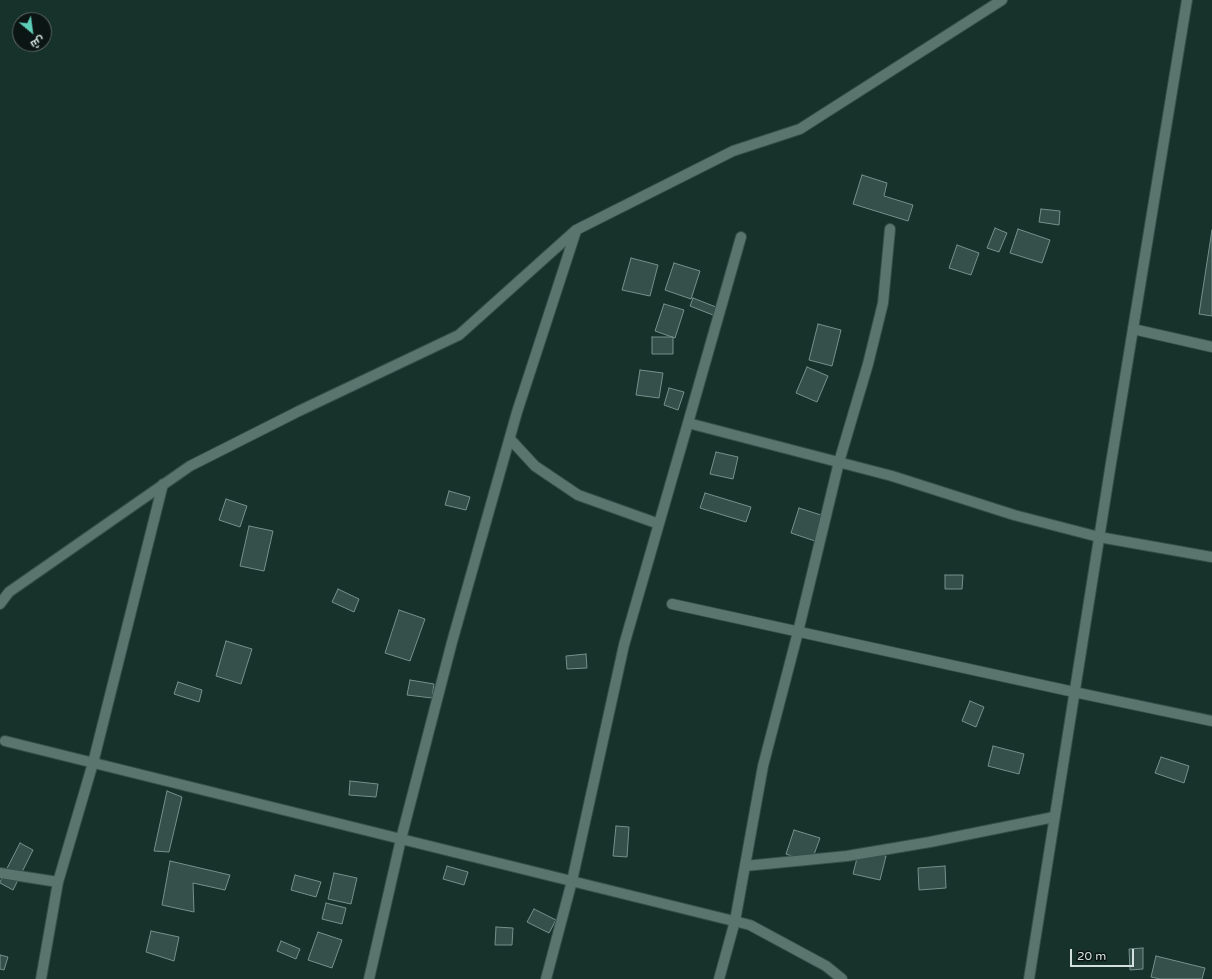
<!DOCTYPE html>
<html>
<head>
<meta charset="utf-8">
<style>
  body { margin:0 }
  #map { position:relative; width:1212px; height:979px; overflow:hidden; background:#17312b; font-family:"Varela Round",Cairo,sans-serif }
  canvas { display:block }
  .north { position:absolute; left:12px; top:12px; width:40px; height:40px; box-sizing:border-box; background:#0b1614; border:1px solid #5b6764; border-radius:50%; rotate:151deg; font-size:11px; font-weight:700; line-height:16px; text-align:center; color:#d2e1dd }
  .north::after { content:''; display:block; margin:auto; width:14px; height:18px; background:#5eceb8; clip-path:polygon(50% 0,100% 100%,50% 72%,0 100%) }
  .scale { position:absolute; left:1070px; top:949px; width:64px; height:18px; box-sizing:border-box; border:2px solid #d2e1dd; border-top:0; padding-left:5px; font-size:12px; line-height:14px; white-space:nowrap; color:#d2e1dd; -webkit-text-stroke:3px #0b1614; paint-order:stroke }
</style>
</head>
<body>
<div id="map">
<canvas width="1212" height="979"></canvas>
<div class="north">ش</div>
<div class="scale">20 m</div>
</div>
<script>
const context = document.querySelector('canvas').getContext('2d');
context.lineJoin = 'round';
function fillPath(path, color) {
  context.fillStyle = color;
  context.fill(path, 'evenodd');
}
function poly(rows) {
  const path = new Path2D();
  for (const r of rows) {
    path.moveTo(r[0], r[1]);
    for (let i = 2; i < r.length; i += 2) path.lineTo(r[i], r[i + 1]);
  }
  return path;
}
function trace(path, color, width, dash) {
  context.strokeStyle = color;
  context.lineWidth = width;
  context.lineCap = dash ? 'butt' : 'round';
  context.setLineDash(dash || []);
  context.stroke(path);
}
const building = poly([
  [862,175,887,183,884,196,913,205,908,221,853,204,862,175],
  [1041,209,1060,211,1059,225,1039,222,1041,209],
  [995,228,1007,233,999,252,987,248,995,228],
  [1018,229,1050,240,1042,263,1010,253,1018,229],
  [1212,230,1212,316,1199,314,1212,230],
  [957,245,979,253,971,275,949,268,957,245],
  [631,258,658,265,650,296,622,290,631,258],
  [674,263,700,271,691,299,665,290,674,263],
  [693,298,716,307,713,315,690,306,693,298],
  [664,304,684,310,675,338,655,331,664,304],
  [818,324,841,330,832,366,809,360,818,324],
  [652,337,673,337,673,354,652,354,652,337],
  [807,367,828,376,817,402,796,393,807,367],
  [640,370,663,373,659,398,636,395,640,370],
  [669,388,684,392,678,410,664,405,669,388],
  [716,452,738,457,733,479,710,474,716,452],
  [449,491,470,497,466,510,445,505,449,491],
  [705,493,751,507,746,522,700,508,705,493],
  [226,499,247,506,240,527,219,520,226,499],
  [799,508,824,516,815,541,791,533,799,508],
  [249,526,273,531,264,571,240,566,249,526],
  [945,575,963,575,962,589,945,589,945,575],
  [338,589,359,599,354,612,332,602,338,589],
  [399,610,425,619,410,661,385,653,399,610],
  [226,641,252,649,241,684,216,676,226,641],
  [586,654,587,668,567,669,566,656,586,654],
  [410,680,434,684,432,698,407,695,410,680],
  [178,682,202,690,199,702,174,694,178,682],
  [970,701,984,707,976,727,962,721,970,701],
  [993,746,1024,754,1019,774,988,766,993,746],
  [1161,757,1189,766,1184,783,1155,773,1161,757],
  [350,781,378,784,376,797,349,795,350,781],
  [167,791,182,797,169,852,154,851,167,791],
  [616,826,629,827,627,857,613,856,616,826],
  [794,830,820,838,811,863,786,854,794,830],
  [20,843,33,850,13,890,0,883,0,882,20,843],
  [859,850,886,856,880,880,853,874,859,850],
  [170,861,230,875,225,890,193,883,194,912,162,905,170,861],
  [447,866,468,872,464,885,443,879,447,866],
  [945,866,946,888,919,890,918,868,945,866],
  [334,873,357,878,351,904,328,899,334,873],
  [295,875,321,882,316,897,291,890,295,875],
  [326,903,346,908,342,924,322,919,326,903],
  [534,909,556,920,549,933,527,922,534,909],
  [496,927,513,928,512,945,495,945,496,927],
  [151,931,179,937,174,961,146,952,151,931],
  [318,932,342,940,332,968,308,960,318,932],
  [281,941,300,949,296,959,277,951,281,941],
  [1143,948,1143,969,1130,970,1129,949,1143,948],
  [0,955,8,957,4,970,0,969,0,955],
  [1156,956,1205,968,1202,979,1160,979,1151,977,1156,956]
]);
const street = poly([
  [1133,329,1212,347],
  [688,423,892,476,1014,515,1099,537,1212,557],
  [510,439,535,466,578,495,659,524],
  [0,604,9,592,190,466,299,411,459,335,576,230,733,151,800,129,1002,0],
  [672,604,1074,692,1212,721],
  [5,741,401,839,750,925,826,966,842,979],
  [745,866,847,856,930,842,1054,817],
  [0,873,58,882],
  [41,979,58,882,93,763,163,484],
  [369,979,401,839,452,642,517,412,576,231],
  [546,979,572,881,624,645,688,423,741,237],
  [719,979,735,921,763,766,798,632,839,462,868,364,883,303,890,229]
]);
const secondary = poly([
  [1029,979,1111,463,1187,0]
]);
fillPath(building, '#35504a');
trace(building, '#74918a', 1);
trace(street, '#374d48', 12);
trace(secondary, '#374d48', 12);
trace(street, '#59756e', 10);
trace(secondary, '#59756e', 10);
</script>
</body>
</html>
